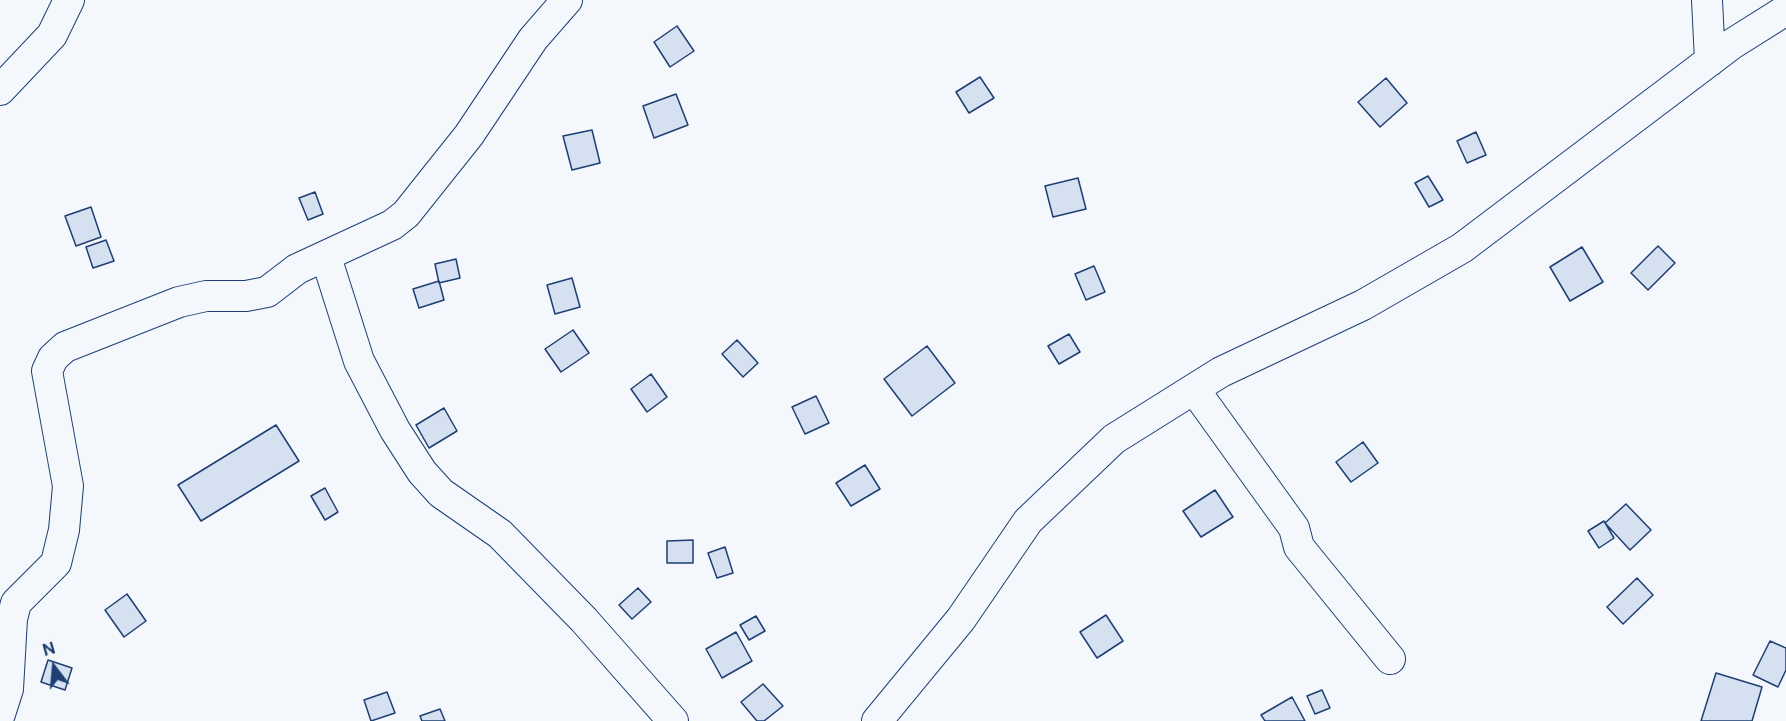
<!DOCTYPE html>
<html>
<head>
<meta charset="utf-8">
<style>
  body { margin:0 }
  #map { position:relative; width:1786px; height:721px; overflow:hidden; background:#f4f7fb; font-family:"Public Sans",sans-serif }
  canvas { display:block }
  .north { position:absolute; left:24px; top:637px; width:60px; height:60px; -webkit-text-stroke:4px #f4f7fb; paint-order:stroke; rotate:344deg; font-size:16px; font-weight:700; line-height:24px; text-align:center; color:#1d3f73 }
  .north::after { content:''; display:block; margin:auto; width:21px; height:27px; background:#1d3f73; clip-path:polygon(50% 0,100% 100%,50% 72%,0 100%) }
</style>
</head>
<body>
<div id="map">
<canvas width="1786" height="721"></canvas>
<div class="north">N</div>
</div>
<script>
const context = document.querySelector('canvas').getContext('2d');
context.lineJoin = 'round';
function fillPath(path, color) {
  context.fillStyle = color;
  context.fill(path, 'evenodd');
}
function poly(rows) {
  const path = new Path2D();
  for (const r of rows) {
    path.moveTo(r[0], r[1]);
    for (let i = 2; i < r.length; i += 2) path.lineTo(r[i], r[i + 1]);
  }
  return path;
}
function trace(path, color, width, dash) {
  context.strokeStyle = color;
  context.lineWidth = width;
  context.lineCap = dash ? 'butt' : 'round';
  context.setLineDash(dash || []);
  context.stroke(path);
}
const building = poly([
  [677,26,694,51,670,67,654,42,677,26],
  [980,77,994,98,969,113,956,92,980,77],
  [1386,78,1407,103,1380,127,1358,102,1386,78],
  [676,94,688,125,654,138,643,106,676,94],
  [592,130,600,163,572,170,563,136,592,130],
  [1476,132,1486,155,1467,163,1457,141,1476,132],
  [1428,176,1443,200,1429,207,1415,183,1428,176],
  [1078,178,1086,209,1053,217,1045,186,1078,178],
  [315,192,323,214,308,220,299,198,315,192],
  [91,207,101,237,76,246,65,216,91,207],
  [106,240,114,261,93,268,86,247,106,240],
  [1658,246,1675,263,1648,290,1631,273,1658,246],
  [1582,247,1603,282,1570,301,1550,267,1582,247],
  [456,259,460,278,439,283,435,264,456,259],
  [1094,266,1105,292,1086,300,1075,274,1094,266],
  [572,278,580,307,555,314,547,285,572,278],
  [439,281,444,300,419,308,413,289,439,281],
  [573,330,589,353,561,372,545,349,573,330],
  [1069,334,1080,352,1059,364,1048,346,1069,334],
  [737,340,758,363,743,377,722,354,737,340],
  [927,346,955,383,912,416,884,379,927,346],
  [651,374,667,397,647,412,631,389,651,374],
  [816,396,829,423,805,434,792,407,816,396],
  [444,408,457,431,429,448,416,425,444,408],
  [276,425,299,461,201,521,178,485,276,425],
  [1363,442,1378,463,1351,482,1336,462,1363,442],
  [865,465,880,489,851,506,836,483,865,465],
  [325,488,338,512,325,520,311,496,325,488],
  [1215,490,1233,517,1201,537,1183,511,1215,490],
  [1626,504,1651,530,1630,550,1605,523,1626,504],
  [1604,521,1614,538,1599,548,1588,531,1604,521],
  [693,540,693,563,667,563,667,541,693,540],
  [725,547,733,573,717,578,708,553,725,547],
  [1637,578,1653,595,1623,624,1607,607,1637,578],
  [638,588,651,602,632,619,619,605,638,588],
  [127,594,146,621,124,637,105,610,127,594],
  [1106,615,1123,641,1097,658,1080,632,1106,615],
  [756,616,765,631,749,640,740,625,756,616],
  [736,632,752,661,722,678,706,649,736,632],
  [1770,641,1786,648,1786,670,1778,687,1753,675,1770,641],
  [48,660,72,668,65,690,41,682,48,660],
  [1716,673,1762,687,1752,721,1701,721,1716,673],
  [763,684,783,706,764,721,757,721,741,702,763,684],
  [1322,690,1330,708,1315,714,1307,696,1322,690],
  [387,692,395,713,371,721,364,700,387,692],
  [1292,697,1305,721,1265,721,1261,715,1292,697],
  [440,709,445,721,422,721,420,716,440,709]
]);
const minor = poly([
  [1707,0,1710,61],
  [0,90,52,35,69,0],
  [326,257,359,361,395,430,422,472,441,493,500,534,584,620,673,721],
  [1194,389,1294,528,1299,547,1390,659],
  [0,714,8,689,12,619,16,603,56,563,64,530,68,486,47,371,53,358,65,347,179,302,206,296,246,296,267,292,297,269,392,225,406,214,469,135,533,39,567,0],
  [877,721,961,619,1028,521,1114,439,1221,372,1363,305,1462,248,1732,44,1786,10]
]);
fillPath(building, '#d5e0f0');
trace(building, '#1d3f73', 1.5);
trace(minor, '#1d3f73', 32);
trace(minor, '#f4f7fb', 30);
</script>
</body>
</html>
